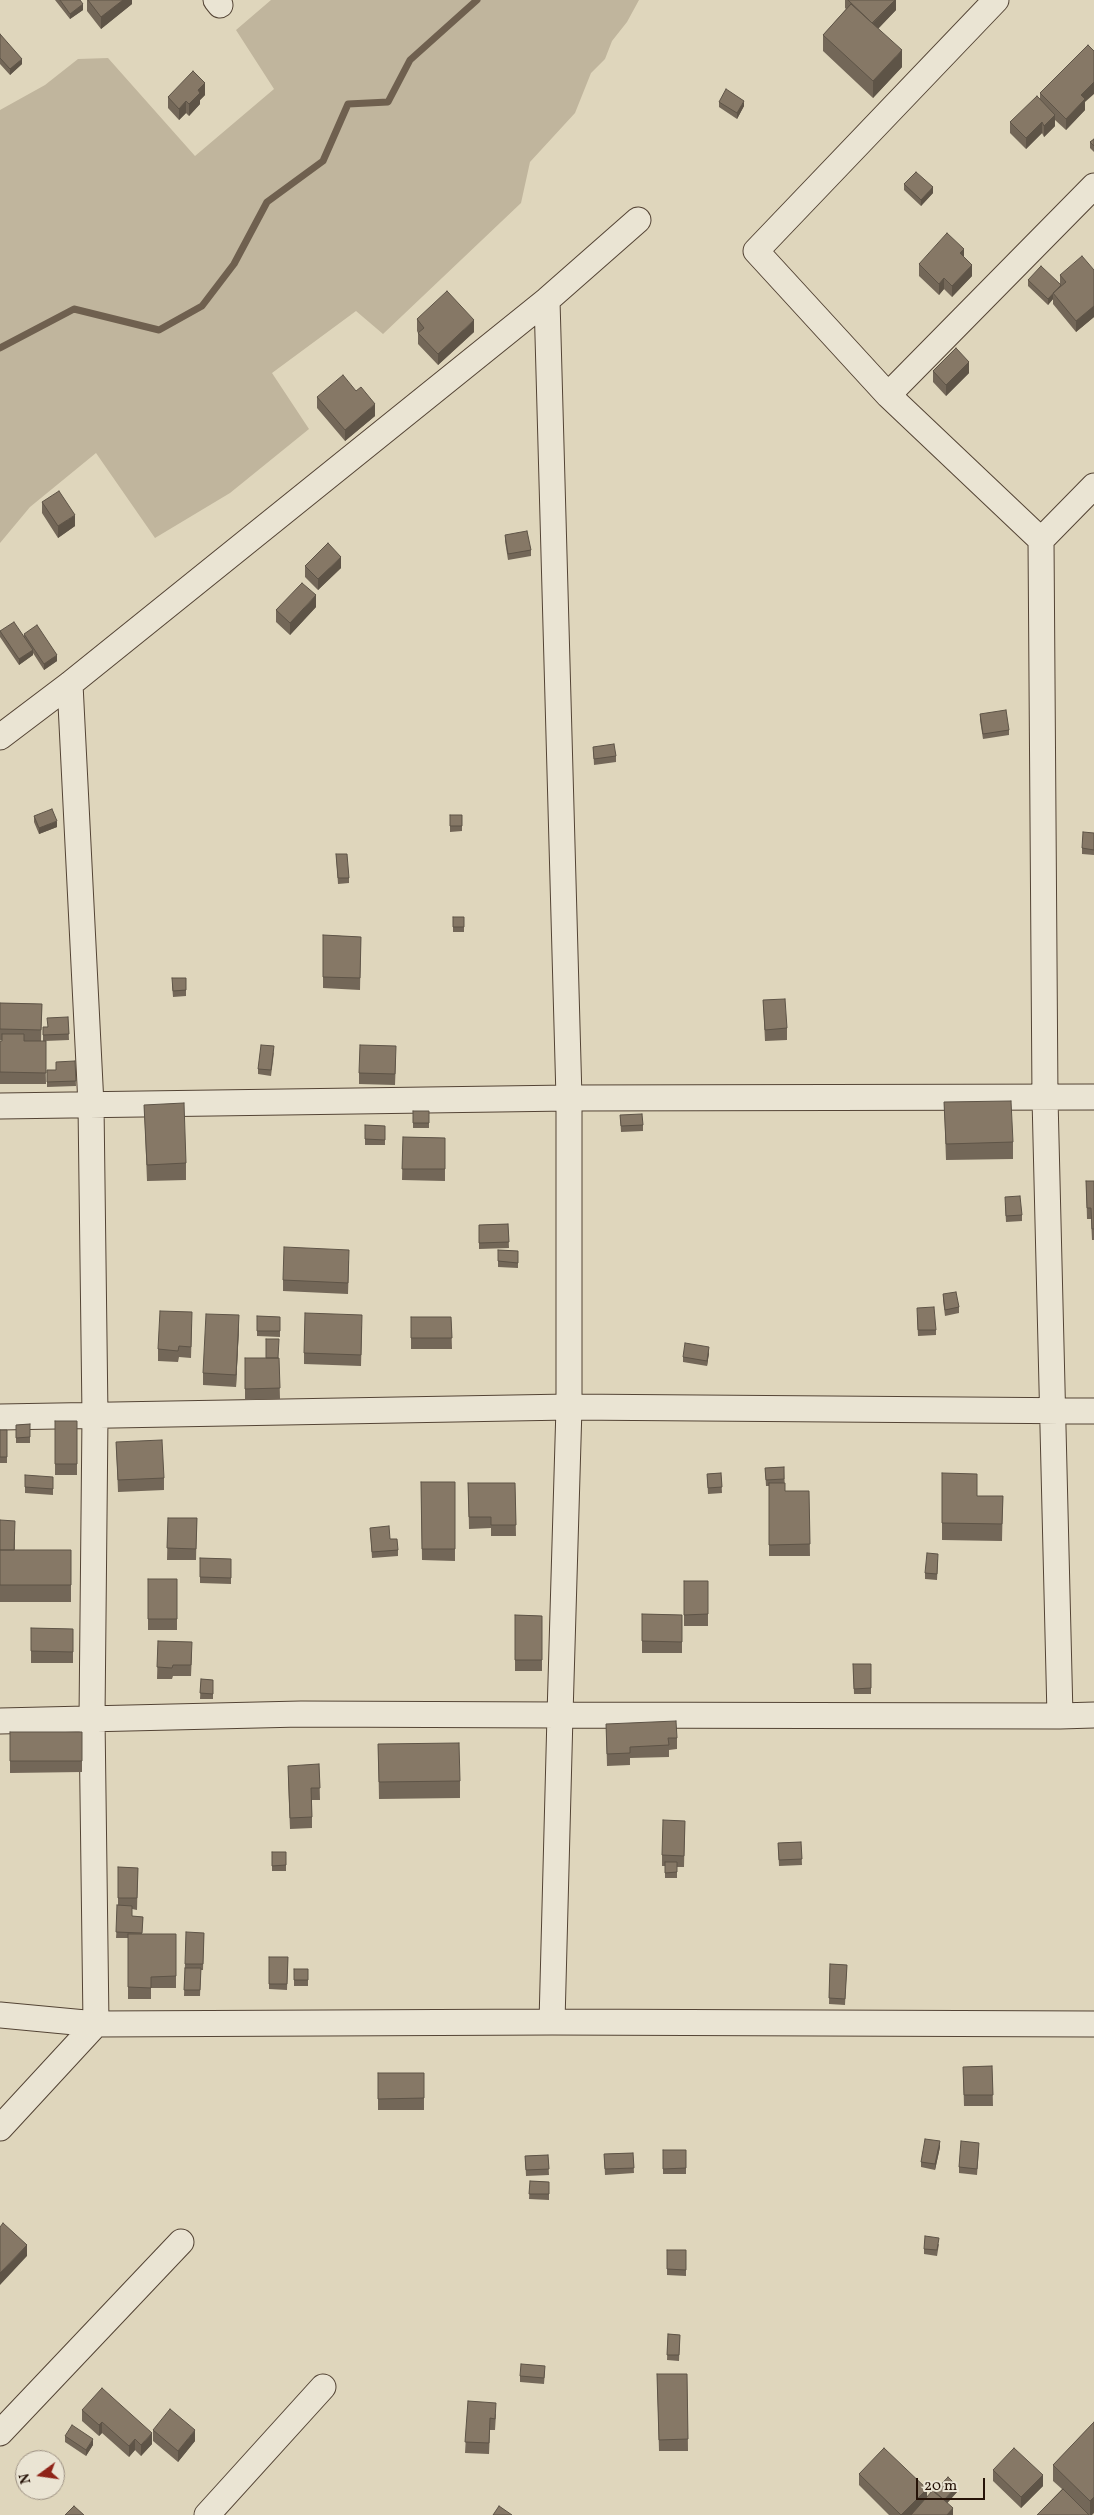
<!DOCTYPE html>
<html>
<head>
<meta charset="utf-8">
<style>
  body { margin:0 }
  #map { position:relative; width:1094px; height:2515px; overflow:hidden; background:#dfd6bc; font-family:Vollkorn,serif }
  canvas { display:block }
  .north { position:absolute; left:15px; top:2450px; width:50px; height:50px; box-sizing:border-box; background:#eae4d3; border:1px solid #9c9082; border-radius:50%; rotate:256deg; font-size:14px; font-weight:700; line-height:20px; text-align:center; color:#261308 }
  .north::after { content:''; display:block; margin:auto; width:18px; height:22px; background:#8f2418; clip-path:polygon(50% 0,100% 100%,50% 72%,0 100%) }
  .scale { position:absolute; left:916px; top:2478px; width:69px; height:22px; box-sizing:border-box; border:2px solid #261308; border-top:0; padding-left:6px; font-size:15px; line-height:18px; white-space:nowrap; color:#261308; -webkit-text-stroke:4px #eae4d3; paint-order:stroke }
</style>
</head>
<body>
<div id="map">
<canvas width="1094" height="2515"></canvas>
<div class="north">N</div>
<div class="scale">20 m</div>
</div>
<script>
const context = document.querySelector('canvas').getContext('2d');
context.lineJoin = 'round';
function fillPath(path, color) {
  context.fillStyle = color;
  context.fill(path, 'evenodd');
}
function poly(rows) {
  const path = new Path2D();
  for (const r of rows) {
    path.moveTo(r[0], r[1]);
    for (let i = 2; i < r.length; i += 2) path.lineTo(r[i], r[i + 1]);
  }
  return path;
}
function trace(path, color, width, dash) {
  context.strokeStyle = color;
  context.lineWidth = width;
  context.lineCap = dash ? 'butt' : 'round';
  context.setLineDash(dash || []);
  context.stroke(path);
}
const green = poly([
  [271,0,639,0,627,22,612,41,605,59,591,73,575,113,530,162,521,203,383,334,356,311,272,373,309,429,230,493,155,538,96,453,30,507,0,543,0,110,45,85,78,59,108,58,195,156,274,89,236,30]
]);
const stream = poly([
  [0,348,74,309,159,330,202,306,234,264,267,202,323,161,348,104,388,102,410,60,477,0]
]);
const minor = poly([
  [216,0,220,5],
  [547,300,569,1098,569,1407,560,1715,1060,1716,1045,1098,1041,540,888,395,756,251,996,0],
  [888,395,1094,186],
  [1041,540,1094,486],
  [0,737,70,684,547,300,638,220],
  [0,1106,569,1098,1094,1097],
  [0,1417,569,1407,1094,1411],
  [1060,1716,1094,1715],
  [0,1721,301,1714,560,1715,552,2022],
  [0,2015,96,2024,552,2022,1094,2024],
  [0,2128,96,2024,92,1718,95,1416,91,1105,70,684],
  [0,2433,181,2242],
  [207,2515,323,2387]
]);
const wall = poly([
  [55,0,80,0,83,10,70,19],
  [87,0,132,0,132,4,101,29,87,11],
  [845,0,896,0,896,10,878,29,902,67,873,98,823,51,823,35,846,9,845,8],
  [0,34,22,64,10,75,0,64],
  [1040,93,1085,102,1085,110,1066,130,1055,120,1055,126,1044,137,1042,133,1026,149,1010,133,1010,122,1040,98],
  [205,95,200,100,200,104,189,116,186,113,179,120,168,108,168,97],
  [719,102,744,106,737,119,719,107],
  [1094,139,1094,152,1090,148,1090,142],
  [904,184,933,193,921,206,904,190],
  [964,257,972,276,952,297,944,289,939,295,919,276,919,264],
  [1094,270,1094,317,1076,332,1053,304,1053,299,1048,305,1028,286,1028,280,1060,284,1060,275],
  [417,319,474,332,438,365,418,344,418,333,417,331],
  [933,371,969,373,946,396,933,382],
  [356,391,375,416,345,441,317,408,317,397],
  [42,502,75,526,58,538,42,513],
  [505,535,531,550,531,556,508,560,505,541],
  [305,566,341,568,318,590,305,577],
  [316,607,290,635,276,622,276,610],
  [0,631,24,636,24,634,57,661,44,670,33,653,33,655,19,665,0,637],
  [980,714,1009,730,1009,735,983,739,980,720],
  [593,747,616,756,616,762,594,765],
  [450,815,462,815,462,831,450,832],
  [34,816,57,827,39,834,34,822],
  [1094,833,1094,855,1082,854,1082,848],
  [336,854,349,878,349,883,338,884],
  [453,917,464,917,464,932,453,932],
  [323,935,361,937,360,990,323,988],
  [186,978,186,996,173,997,172,984],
  [763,1000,787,1028,787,1040,765,1041],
  [0,1003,42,1004,41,1041,43,1041,43,1027,47,1027,68,1017,69,1040,45,1041,46,1084,0,1084,0,1041,2,1041,2,1040,0,1040],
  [274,1052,271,1076,258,1074,258,1069],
  [396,1058,395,1085,359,1084,359,1073],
  [75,1061,76,1086,47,1087,47,1070,56,1070],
  [944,1102,1013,1142,1013,1159,946,1160],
  [144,1105,186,1163,186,1180,147,1181],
  [413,1111,429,1111,429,1128,413,1128],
  [620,1115,643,1125,643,1131,621,1132],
  [365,1125,385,1126,385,1145,365,1145],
  [403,1137,445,1138,445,1181,402,1180],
  [1086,1181,1094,1181,1094,1240,1092,1240,1091,1219,1087,1219],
  [1005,1203,1022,1215,1022,1221,1006,1222],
  [508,1224,509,1248,479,1249,479,1225],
  [498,1250,518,1251,518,1268,498,1267],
  [349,1261,348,1294,283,1291,283,1280],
  [943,1294,959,1307,959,1313,945,1316,943,1300],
  [917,1314,936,1330,936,1335,918,1336],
  [257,1316,280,1317,280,1337,257,1336],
  [411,1317,451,1317,452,1349,411,1349],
  [192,1324,191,1358,179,1357,178,1362,158,1361,158,1349],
  [362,1326,361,1366,304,1364,304,1353],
  [239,1327,236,1387,203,1385,203,1373],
  [709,1353,707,1366,683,1362,683,1357],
  [245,1358,279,1358,280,1399,245,1400],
  [55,1421,77,1421,77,1475,55,1475],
  [30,1424,30,1443,16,1443,16,1425],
  [0,1430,7,1430,7,1463,0,1463],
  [116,1442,164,1478,164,1490,118,1492],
  [784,1467,785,1491,809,1491,810,1556,769,1556,769,1486,766,1486,765,1468],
  [721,1473,722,1493,708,1494,707,1474],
  [942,1473,977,1496,1003,1496,1002,1541,942,1540],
  [421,1482,455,1482,455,1561,422,1560],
  [53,1483,53,1495,25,1493,25,1487],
  [468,1483,515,1483,516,1536,491,1536,491,1528,469,1529],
  [168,1518,197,1518,196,1560,167,1560],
  [0,1520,15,1532,15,1550,71,1550,71,1602,0,1602],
  [370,1528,390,1539,398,1550,398,1556,372,1558],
  [200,1558,231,1559,231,1584,200,1583],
  [938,1559,937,1580,925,1579,925,1573],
  [148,1579,177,1579,177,1630,148,1630],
  [684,1581,708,1581,708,1626,684,1626],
  [642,1614,682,1615,682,1653,642,1653],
  [515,1615,542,1616,542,1671,515,1671],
  [31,1628,73,1629,73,1663,31,1663],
  [158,1641,192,1653,191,1676,173,1676,172,1679,157,1679],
  [853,1664,871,1664,871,1694,854,1694],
  [201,1679,213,1680,213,1699,200,1699],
  [606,1724,677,1738,677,1749,669,1750,669,1757,630,1758,630,1765,607,1766],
  [10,1732,82,1732,82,1772,10,1773],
  [378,1744,460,1781,460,1798,379,1799],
  [319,1764,320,1800,312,1800,312,1828,290,1829,288,1777],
  [685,1821,684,1867,677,1867,677,1878,665,1878,665,1866,662,1866,662,1855],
  [801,1842,802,1865,779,1866,778,1843],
  [272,1852,286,1852,286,1871,272,1871],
  [118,1867,138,1868,137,1910,132,1909,132,1916,143,1917,142,1934,176,1934,176,1988,151,1988,151,1999,128,1999,128,1938,116,1938,118,1905],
  [204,1933,203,1970,201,1970,200,1996,184,1996,185,1964],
  [269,1957,288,1957,287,1990,269,1989],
  [830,1964,847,1965,845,2005,829,2004],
  [294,1969,308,1969,308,1986,294,1986],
  [992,2066,993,2106,964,2106,963,2067],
  [378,2073,424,2073,424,2110,378,2110],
  [940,2147,935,2170,921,2167,921,2162],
  [979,2148,977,2175,959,2173,959,2167],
  [663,2150,686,2150,686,2174,663,2174],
  [633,2153,634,2173,605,2175,604,2154],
  [548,2155,549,2175,526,2176,525,2156],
  [530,2181,549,2182,549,2200,529,2199],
  [939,2244,937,2256,924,2254,924,2249],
  [667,2250,686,2250,686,2276,667,2275],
  [668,2334,680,2335,679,2361,667,2360],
  [545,2371,544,2384,520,2382,520,2376],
  [657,2374,687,2374,688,2451,659,2451],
  [468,2401,496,2414,495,2430,490,2430,489,2454,465,2453],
  [82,2410,152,2444,141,2456,135,2450,129,2457,102,2433,99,2436,82,2421],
  [1094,2422,1092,2515,1037,2515,1062,2489,1053,2481,1053,2465],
  [153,2430,195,2441,178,2462,153,2441],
  [65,2436,93,2445,86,2456,65,2442],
  [993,2470,1043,2486,1021,2508,993,2481],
  [859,2474,927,2497,934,2492,957,2492,947,2503,953,2515,889,2515,859,2485]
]);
const shadedWall = poly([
  [123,0,132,0,132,4,101,29,101,17],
  [895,0,896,0,896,10,872,35,872,24],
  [83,4,83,10,70,19,70,14],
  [902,50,902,67,873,98,873,81],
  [22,59,22,64,10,75,10,69],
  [1094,82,1094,94,1085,102,1085,110,1066,130,1066,119,1081,95],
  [205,83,205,95,200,100,200,104,189,116,189,104,198,90],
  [186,101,186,113,179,120,179,109],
  [744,101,744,106,737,119,737,113],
  [1055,115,1055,126,1044,137,1044,126],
  [1042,122,1042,133,1026,149,1026,138],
  [933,187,933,193,921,206,921,200],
  [964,249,964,260,960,253],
  [972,265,972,276,952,297,952,286],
  [944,278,944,289,939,295,939,284],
  [1053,294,1053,299,1048,305,1048,299],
  [1094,306,1094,317,1076,332,1076,321],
  [474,320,474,332,438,365,438,354],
  [969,362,969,373,946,396,946,385],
  [375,404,375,416,345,441,345,430],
  [75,515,75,526,58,538,58,526],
  [341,557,341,568,318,590,318,579],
  [316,595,316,607,290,635,290,623],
  [33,650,33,655,19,665,19,659],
  [57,655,57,661,44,670,44,664],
  [57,821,57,827,39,834,39,828],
  [239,1315,239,1327,236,1387,236,1375],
  [709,1347,709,1353,707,1366,707,1361],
  [940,2141,940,2147,935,2170,935,2164],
  [27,2245,27,2256,0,2285,0,2273],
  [102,2422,102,2433,99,2436,99,2425],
  [195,2430,195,2441,178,2462,178,2451],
  [152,2433,152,2444,141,2456,141,2445],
  [93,2439,93,2445,86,2456,86,2450],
  [135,2439,135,2450,129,2457,129,2446],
  [1043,2475,1043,2486,1021,2508,1021,2497],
  [957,2486,957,2492,943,2508,943,2502],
  [927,2489,927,2500,912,2515,901,2515],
  [1094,2497,1094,2513,1092,2515,1090,2515,1090,2501],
  [953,2508,953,2515,947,2515]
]);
const building = poly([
  [60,0,80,0,83,4,70,14,60,0],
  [88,0,123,0,101,17,88,0],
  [848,0,895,0,872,23,848,0],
  [851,4,902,50,873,81,823,35,851,4],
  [0,34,22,59,10,69,0,58,0,34],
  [1088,45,1094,51,1094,82,1081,95,1085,99,1066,119,1040,93,1088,45],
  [193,71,205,83,198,90,200,93,189,104,186,101,179,109,168,97,193,71],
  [726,89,744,101,737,113,719,102,726,89],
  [1037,96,1055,115,1044,126,1042,122,1026,138,1010,122,1037,96],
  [1094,139,1094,146,1090,142,1094,139],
  [916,172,933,187,921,200,904,184,916,172],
  [947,233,964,249,960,253,972,265,952,286,944,278,939,284,919,264,947,233],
  [1082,256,1094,270,1094,306,1076,321,1053,293,1066,282,1060,275,1082,256],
  [1041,266,1061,285,1048,299,1028,280,1041,266],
  [447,291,474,320,438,354,418,333,424,328,417,319,447,291],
  [956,348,969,362,946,385,933,371,956,348],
  [343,375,356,391,361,387,375,404,345,430,317,397,343,375],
  [59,491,75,515,58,526,42,502,59,491],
  [527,531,531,550,508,554,505,535,527,531],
  [328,543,341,557,318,579,305,566,328,543],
  [302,583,316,595,290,623,276,610,302,583],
  [14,622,33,650,19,659,0,631,14,622],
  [37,625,57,655,44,664,24,634,37,625],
  [1006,710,1009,730,983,734,980,714,1006,710],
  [614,744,616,756,594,759,593,747,614,744],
  [52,809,57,821,39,828,34,816,52,809],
  [450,815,462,815,462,826,450,826,450,815],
  [1083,832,1094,833,1094,850,1082,848,1083,832],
  [336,854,347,854,349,878,338,878,336,854],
  [453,917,464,917,464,927,453,927,453,917],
  [323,935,361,937,360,978,323,977,323,935],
  [172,978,186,978,186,990,173,991,172,978],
  [785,999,787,1028,765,1030,763,1000,785,999],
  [0,1003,42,1004,41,1030,0,1029,0,1003],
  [68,1017,69,1034,43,1035,43,1027,48,1027,47,1018,68,1017],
  [2,1034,24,1034,24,1041,46,1041,46,1073,0,1072,0,1041,2,1041,2,1034],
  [261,1045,274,1046,271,1070,258,1069,261,1045],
  [360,1045,396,1046,395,1074,359,1073,360,1045],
  [75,1061,76,1081,47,1082,47,1070,56,1070,56,1062,75,1061],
  [1011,1101,1013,1142,946,1144,944,1102,1011,1101],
  [184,1103,186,1163,147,1165,144,1105,184,1103],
  [413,1111,429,1111,429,1123,413,1123,413,1111],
  [642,1114,643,1125,621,1126,620,1115,642,1114],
  [365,1125,385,1126,385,1140,365,1139,365,1125],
  [403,1137,445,1138,445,1169,402,1169,403,1137],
  [1086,1181,1094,1181,1094,1229,1092,1229,1091,1208,1087,1208,1086,1181],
  [1020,1196,1022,1215,1006,1216,1005,1197,1020,1196],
  [508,1224,509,1242,479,1243,479,1225,508,1224],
  [284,1247,349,1250,348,1283,283,1280,284,1247],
  [498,1250,518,1251,518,1263,498,1261,498,1250],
  [956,1292,959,1307,945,1310,943,1294,956,1292],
  [934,1307,936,1330,918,1330,917,1308,934,1307],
  [160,1311,192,1312,191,1347,179,1346,178,1351,158,1349,160,1311],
  [305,1313,362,1315,361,1355,304,1353,305,1313],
  [206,1314,239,1315,236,1375,203,1373,206,1314],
  [257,1316,280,1317,280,1331,257,1331,257,1316],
  [411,1317,451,1317,452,1338,411,1338,411,1317],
  [266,1339,279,1339,278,1358,266,1358,266,1339],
  [685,1343,709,1347,707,1361,683,1357,685,1343],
  [245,1358,279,1358,280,1388,245,1389,245,1358],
  [55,1421,77,1421,77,1464,55,1464,55,1421],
  [30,1424,30,1437,16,1438,16,1425,30,1424],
  [0,1430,7,1430,7,1457,0,1457,0,1430],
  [162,1440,164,1478,118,1480,116,1442,162,1440],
  [784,1467,784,1479,766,1480,765,1468,784,1467],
  [721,1473,722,1487,708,1488,707,1474,721,1473],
  [942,1473,977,1474,977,1496,1003,1496,1002,1524,942,1523,942,1473],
  [25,1475,53,1477,53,1489,25,1487,25,1475],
  [421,1482,455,1482,455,1549,422,1549,421,1482],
  [468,1483,515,1483,516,1525,491,1525,491,1517,469,1517,468,1483],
  [769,1483,785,1483,785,1491,809,1491,810,1544,769,1545,769,1483],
  [168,1518,197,1518,196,1549,167,1548,168,1518],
  [0,1520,15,1521,14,1550,0,1550,0,1520],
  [389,1526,390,1539,397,1539,398,1550,372,1552,370,1528,389,1526],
  [0,1550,71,1550,71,1585,0,1585,0,1550],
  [927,1553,938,1554,937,1574,925,1573,927,1553],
  [200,1558,231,1559,231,1578,200,1577,200,1558],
  [148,1579,177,1579,177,1619,148,1619,148,1579],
  [684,1581,708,1581,708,1614,684,1615,684,1581],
  [642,1614,682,1615,682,1642,642,1641,642,1614],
  [515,1615,542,1616,542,1660,515,1660,515,1615],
  [31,1628,73,1629,73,1652,31,1651,31,1628],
  [158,1641,192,1642,191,1665,173,1665,172,1668,157,1667,158,1641],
  [853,1664,871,1664,871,1688,854,1689,853,1664],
  [201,1679,213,1680,213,1694,200,1693,201,1679],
  [676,1721,677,1738,668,1738,669,1745,630,1747,630,1753,607,1754,606,1724,676,1721],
  [10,1732,82,1732,82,1761,10,1761,10,1732],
  [459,1743,460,1781,379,1782,378,1744,459,1743],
  [319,1764,320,1788,311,1788,312,1817,290,1818,288,1766,319,1764],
  [663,1820,685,1821,684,1856,662,1855,663,1820],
  [801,1842,802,1859,779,1860,778,1843,801,1842],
  [272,1852,286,1852,286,1865,272,1866,272,1852],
  [665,1862,677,1862,677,1872,665,1873,665,1862],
  [118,1867,138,1868,137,1898,118,1898,118,1867],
  [117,1905,132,1906,132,1916,143,1917,142,1933,116,1932,117,1905],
  [186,1932,204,1933,203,1964,185,1964,186,1932],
  [128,1934,176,1934,176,1976,151,1977,151,1988,128,1987,128,1934],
  [269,1957,288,1957,287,1984,269,1984,269,1957],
  [830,1964,847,1965,845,1999,829,1998,830,1964],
  [185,1968,201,1968,200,1990,184,1990,185,1968],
  [294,1969,308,1969,308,1980,294,1980,294,1969],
  [992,2066,993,2095,964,2095,963,2067,992,2066],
  [378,2073,424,2073,424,2098,378,2099,378,2073],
  [925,2139,940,2141,935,2164,921,2162,925,2139],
  [961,2141,979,2143,977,2169,959,2167,961,2141],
  [663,2150,686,2150,686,2168,663,2169,663,2150],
  [633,2153,634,2168,605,2169,604,2154,633,2153],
  [548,2155,549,2169,526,2170,525,2156,548,2155],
  [530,2181,549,2182,549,2194,529,2194,530,2181],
  [3,2223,27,2245,0,2273,0,2227,3,2223],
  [925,2236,939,2238,937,2250,924,2249,925,2236],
  [667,2250,686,2250,686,2270,667,2269,667,2250],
  [668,2334,680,2335,679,2355,667,2355,668,2334],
  [521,2364,545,2366,544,2378,520,2376,521,2364],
  [657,2374,687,2374,688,2439,659,2440,657,2374],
  [102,2388,152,2433,141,2445,135,2439,129,2446,102,2422,99,2425,82,2410,102,2388],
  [468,2401,496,2403,495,2419,490,2418,489,2443,465,2442,468,2401],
  [170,2409,195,2430,178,2451,153,2430,170,2409],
  [1094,2422,1094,2497,1090,2501,1053,2465,1094,2422],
  [72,2425,93,2439,86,2450,65,2436,72,2425],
  [884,2448,927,2489,901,2515,859,2474,884,2448],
  [1014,2448,1043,2475,1021,2497,993,2470,1014,2448],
  [948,2477,957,2486,944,2500,934,2492,948,2477],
  [1063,2489,1089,2515,1037,2515,1063,2489],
  [933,2490,953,2508,947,2515,911,2515,933,2490],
  [74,2506,84,2515,65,2515,74,2506],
  [499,2506,512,2515,493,2515,499,2506]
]);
fillPath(green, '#c0b59d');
trace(stream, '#6f604f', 7);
trace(minor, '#544435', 27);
trace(minor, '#eae4d3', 25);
fillPath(wall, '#736758');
fillPath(shadedWall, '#5e5447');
fillPath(building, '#867866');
trace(building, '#5e5447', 1);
</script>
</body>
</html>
